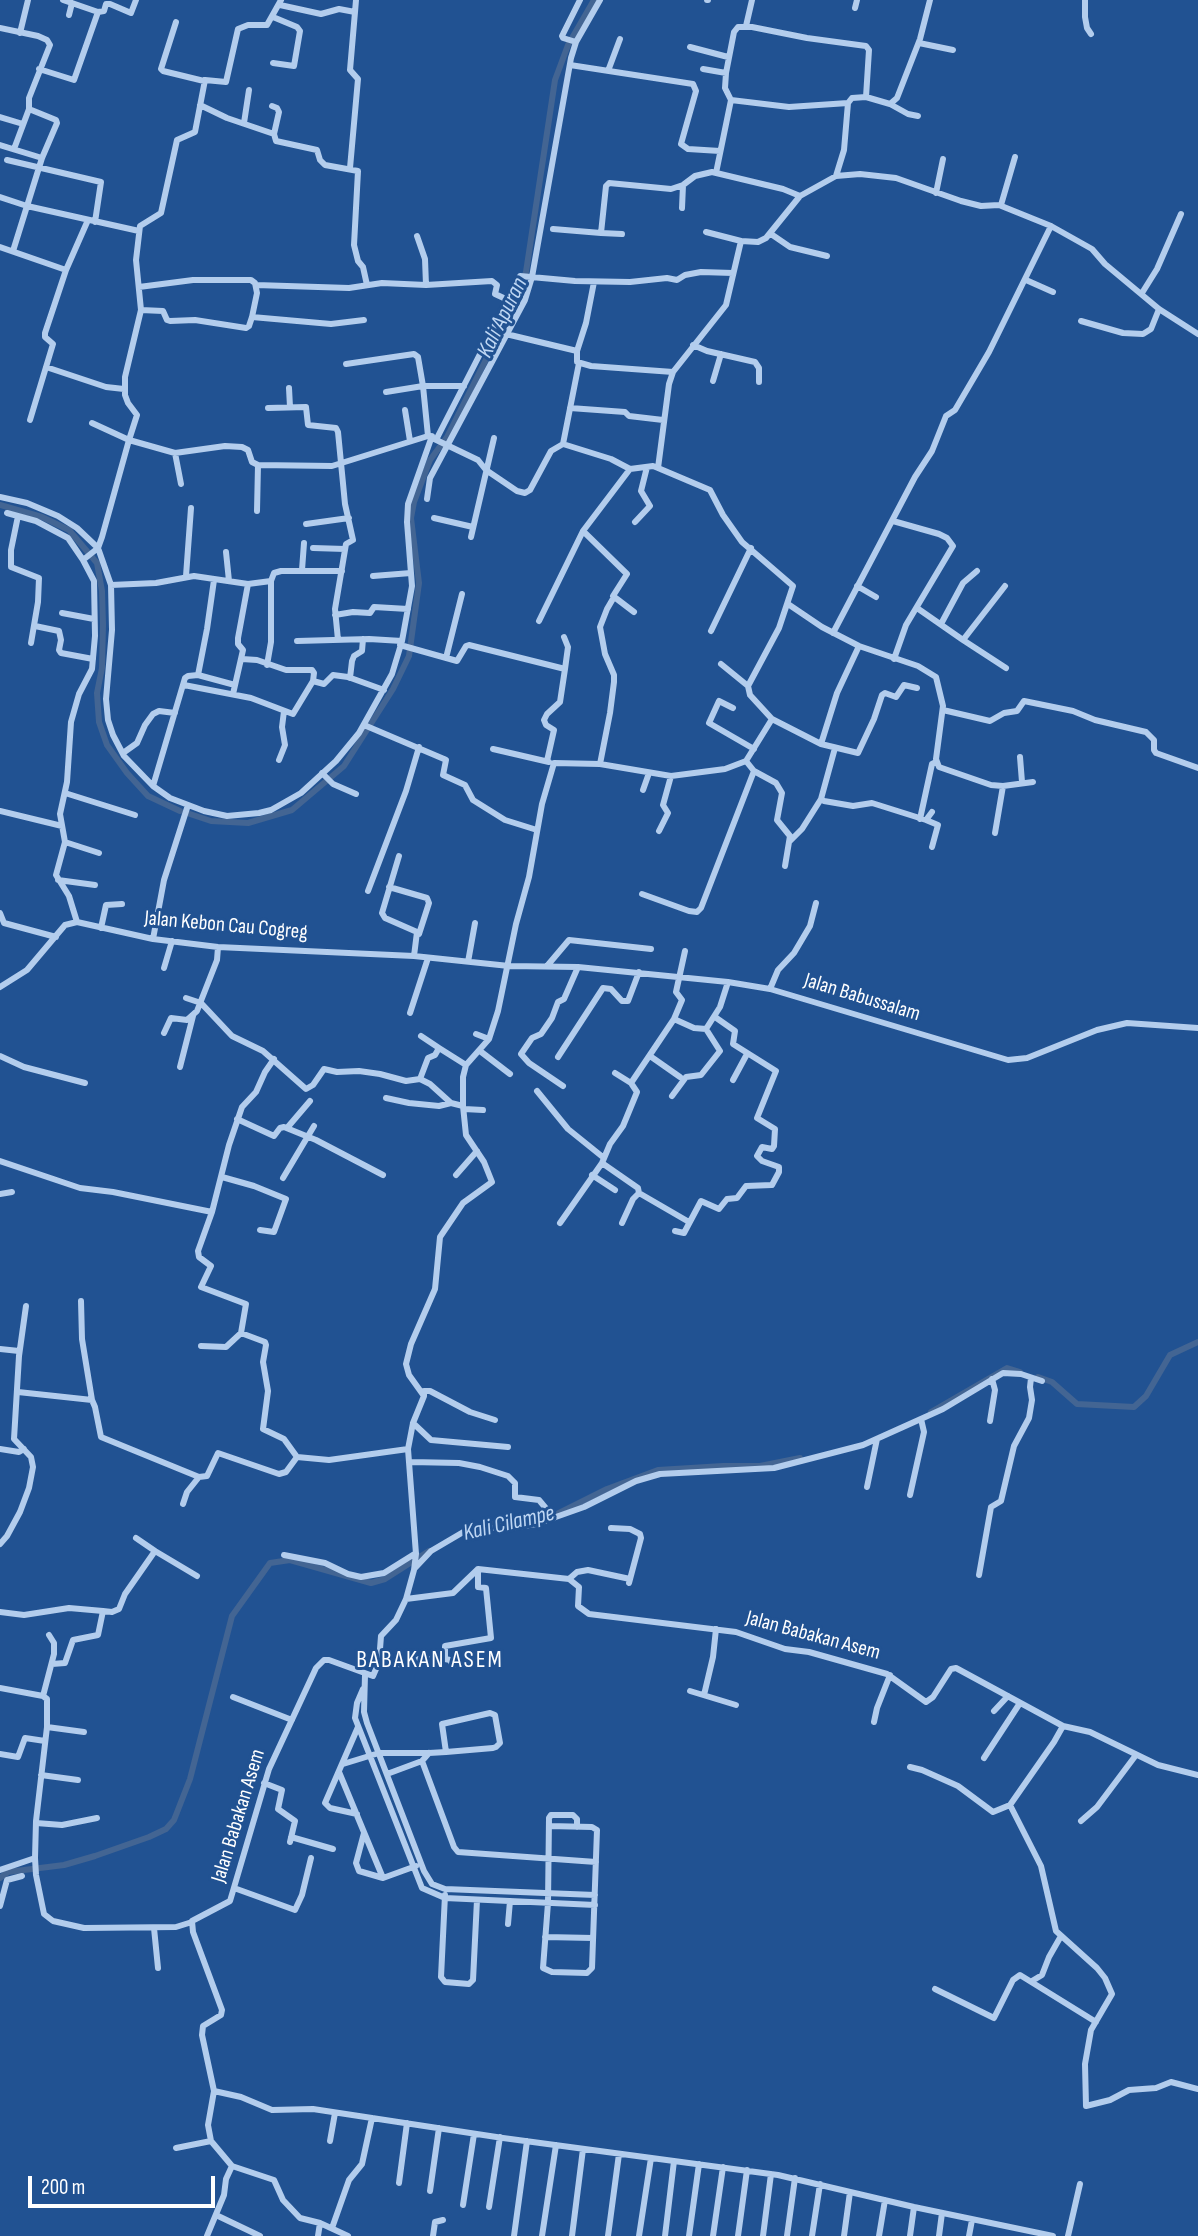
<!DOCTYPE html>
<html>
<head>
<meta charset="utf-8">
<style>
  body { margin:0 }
  #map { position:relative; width:1198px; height:2236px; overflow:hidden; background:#215292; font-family:"Sofia Sans Condensed",sans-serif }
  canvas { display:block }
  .scale { position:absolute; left:28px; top:2176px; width:187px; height:32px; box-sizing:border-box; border:4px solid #fff; border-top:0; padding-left:9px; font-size:21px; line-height:24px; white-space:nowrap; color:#fff; -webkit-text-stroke:5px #215292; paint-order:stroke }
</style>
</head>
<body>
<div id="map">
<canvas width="1198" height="2236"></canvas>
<div class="scale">200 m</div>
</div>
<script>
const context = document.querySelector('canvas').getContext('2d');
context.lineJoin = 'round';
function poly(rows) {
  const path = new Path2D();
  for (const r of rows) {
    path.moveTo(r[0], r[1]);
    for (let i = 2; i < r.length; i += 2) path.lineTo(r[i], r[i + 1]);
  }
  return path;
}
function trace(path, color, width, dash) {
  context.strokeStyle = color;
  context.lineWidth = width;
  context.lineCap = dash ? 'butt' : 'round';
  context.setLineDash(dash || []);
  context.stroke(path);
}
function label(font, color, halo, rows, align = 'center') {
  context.font = font + ' "Sofia Sans Condensed",sans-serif';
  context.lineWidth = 6;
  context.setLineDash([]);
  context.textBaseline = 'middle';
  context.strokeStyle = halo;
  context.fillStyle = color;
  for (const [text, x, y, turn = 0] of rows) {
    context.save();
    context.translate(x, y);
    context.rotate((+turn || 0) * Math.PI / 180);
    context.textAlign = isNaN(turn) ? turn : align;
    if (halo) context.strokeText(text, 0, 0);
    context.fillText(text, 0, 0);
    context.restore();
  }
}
const canal = poly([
  [0,505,42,517,69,530,97,563,102,591,103,624,102,668,97,693,99,722,107,745,127,773,148,796,180,811],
  [190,814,211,821,248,823,292,810,344,766,393,689,409,656,419,583,411,518,414,502,430,460,447,437,518,296,526,272,555,80,568,45,594,0],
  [1038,1377,1052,1382,1077,1404,1134,1407,1146,1396,1170,1355,1198,1342],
  [931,1412,1007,1368,1020,1372],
  [555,1515,607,1489,658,1470,723,1466,760,1466,800,1458],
  [476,1527,490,1524,514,1525],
  [0,1878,8,1872,64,1865,95,1856,149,1837,166,1829,174,1820,190,1779,232,1616,270,1563,290,1560,371,1583,385,1579,429,1551]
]);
const minor = poly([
  [63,0,98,12,104,11,106,4,110,4,131,13,136,0],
  [281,0,267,25,248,25,238,29,226,82,205,80,195,132,177,140,161,213,140,226,136,260,141,310,125,377,125,395,128,403,137,415,129,440,175,453,225,446,242,447,248,450,252,462,258,465,332,466,428,436,478,460,486,470,517,491,525,493,530,490,551,451,563,444,611,459,630,469,653,466,658,468],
  [707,0,708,0],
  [1085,0,1085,17,1087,28,1091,34],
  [280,5,321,14,339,9,355,12,350,70,358,79,350,168],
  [855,8,857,0],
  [355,12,356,0],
  [69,15,72,3],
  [176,22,161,69,163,71,204,81],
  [746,26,752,0],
  [0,28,38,36,47,40,50,45,29,98,29,109,14,149],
  [20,33,28,0],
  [576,42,563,38,562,36,580,0],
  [919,43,953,50],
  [690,47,728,57],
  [273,63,294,66,300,31,297,27,273,17],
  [570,65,693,84,696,91,681,144,688,149,720,151],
  [39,69,74,80,98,12],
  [703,69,726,73],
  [608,71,620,39],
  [731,100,789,107,848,103],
  [890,104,908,114,918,116],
  [200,105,227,118,274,134,276,141,317,150,320,160,325,165,358,171,354,245,358,261,363,267,367,285],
  [272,106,277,108,279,112,274,134],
  [29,109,56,120,57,123,42,158],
  [0,117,23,124],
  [244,123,249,90],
  [0,145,42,158,13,251],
  [7,160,101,182,95,222],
  [716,173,731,100,725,88,726,73,734,32,738,27,752,27,807,38,866,46,869,50,866,97],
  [836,176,844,150,848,103,852,98,866,97,890,104,897,98,920,39,930,0],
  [936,193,943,159],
  [0,197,27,206,139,231],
  [1001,205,1015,157],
  [682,208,683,185],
  [553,229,601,233,606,186,609,183,671,189,683,185,695,176,712,172,783,189,800,196],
  [706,232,741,241],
  [601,233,622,234],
  [771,234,790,247,827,256],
  [417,236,425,259,426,285],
  [0,247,66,270,45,333,45,337,53,344,30,420],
  [66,270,88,220],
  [1026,280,1053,292],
  [594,282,586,323,577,351,577,362,591,366,673,372],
  [256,285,349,288,382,283,426,285,492,281,497,285,495,294,508,300],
  [139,287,193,280,251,280,255,283,257,293,252,317],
  [1142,293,1157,269,1181,214],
  [141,310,163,311,167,320,170,321,195,320,246,328,249,326,252,317,331,324,364,320],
  [1081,321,1123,333,1143,334,1151,329,1159,309],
  [506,334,577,351],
  [693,345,707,351,755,362,759,368,759,382],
  [346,364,414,354,418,357,423,386,464,386],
  [46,367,106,387,124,389],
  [713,381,721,354],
  [289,388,290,407],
  [386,392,423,386,428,436],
  [268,408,306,407,308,425,336,428,338,432,345,504,353,540,346,544,335,609,338,640],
  [570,408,625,412,629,416,663,420],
  [405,410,410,441],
  [437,438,520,276,575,281,630,282,667,278,677,280,685,275,701,272,733,273],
  [563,444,579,363],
  [175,453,181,484],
  [0,497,27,503,58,516,77,528,98,548,111,585,112,630,106,699,108,720,113,735,124,756,153,786,170,798,204,811,227,816,259,813,271,810,301,793,336,761,359,733,392,674,402,641,412,586,407,522,408,504,432,436],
  [427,499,430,478,525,300,532,277,571,58,576,42,600,0],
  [257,511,258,465],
  [7,513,36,521,68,538,83,560,94,581,95,636,92,669,79,694,71,722,67,782,60,814,65,842,56,875,69,896,77,922,153,939,218,947,414,956,509,966,578,967,728,982,770,989,1008,1060,1027,1058,1097,1030,1127,1023,1198,1028],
  [18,516,11,550,11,567,39,578,38,602,31,643],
  [434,518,473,527],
  [893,521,939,534,947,538,953,546,906,625,894,659],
  [635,522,650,506,641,491,647,467],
  [306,524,349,518],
  [583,531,627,574,613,596,634,612],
  [471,537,494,438],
  [313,548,345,549],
  [226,552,229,581],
  [83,560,98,548,102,537,129,440,92,423],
  [302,570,304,543],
  [186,576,191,508],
  [373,576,411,573],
  [111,585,156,583,194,576,248,584,271,581,274,573,281,571,342,571],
  [857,586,876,597],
  [788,604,822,627,859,646,918,666,936,677,943,706,936,759,939,767,991,785,1003,786,1033,782],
  [917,608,963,640,1005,586],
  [62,613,94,619],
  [335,615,353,612,370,613,374,607,408,609],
  [539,621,583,531,630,469],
  [941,624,963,583,977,571],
  [35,626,59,631,61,640,59,650,61,653,93,659],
  [711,631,751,548],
  [833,633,915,477,932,451,946,416,955,410,989,352,1051,226],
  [963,640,1006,668],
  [297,641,369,639,402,641],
  [400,645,457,661,466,646,469,645,565,669,568,647,564,637],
  [446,658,462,594],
  [242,659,257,660,286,670,312,670,314,673,313,681],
  [721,664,748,686],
  [267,665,271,642,271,581],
  [198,675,235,685],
  [350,678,352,661,354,656,362,651,363,639],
  [184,685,251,698,293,714,313,681,324,684,333,675,348,677,384,690],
  [233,694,243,650,238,644,238,638,248,584],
  [733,708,719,701,709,723,754,749],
  [943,710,990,721,1004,713,1017,711,1024,701,1073,711,1095,720,1146,732,1154,740,1154,750,1156,753,1198,768],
  [772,719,821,744,858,753,874,719,882,695,885,693,896,697,904,685,917,688],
  [364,725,444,759,446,760,443,775,465,785,473,800,505,820,537,830],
  [821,744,837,693,859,646],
  [835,748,821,799,824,801,853,806,872,803,926,820,932,812],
  [493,749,549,762],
  [123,753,137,743,145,725,153,714,159,711,175,713],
  [1020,757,1022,782],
  [279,760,285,745,282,727,284,711],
  [547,761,554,730,546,725,544,720,547,714,560,702,565,669],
  [746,761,754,771,776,783,782,793,777,820,790,836,785,866],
  [600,764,610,713,614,682,614,675,605,654,600,627,607,609,614,597],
  [322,773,333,784,356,794],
  [153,786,185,678,188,676,198,675,207,629,214,580],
  [643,790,649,773],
  [65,793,135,815],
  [0,811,62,826],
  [920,819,932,764,936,762],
  [926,820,938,825,932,847],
  [659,831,668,813,663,805,671,776],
  [995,833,1003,786],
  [790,841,802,829,821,799],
  [65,842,99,853],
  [399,856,382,913,385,918,417,932,414,956],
  [58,880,95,885],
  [389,887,427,898,429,903,419,934],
  [368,891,406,791,419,747],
  [642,894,689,911,697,912,701,908,754,771],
  [0,913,4,923],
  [4,923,56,937],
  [101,928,106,905,122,904],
  [153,939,164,880,188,805],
  [468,962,475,923],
  [547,966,569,940,651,949],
  [164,968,172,941],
  [0,987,27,970,65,925,77,922],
  [770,989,778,970,794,953,810,926,816,903],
  [186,998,201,1003,232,1036,263,1051,306,1089,313,1085,324,1069,337,1072,359,1071,380,1074,406,1081,420,1079,430,1084,451,1103,463,1106],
  [410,1013,428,958],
  [674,1019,694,1028,706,1029,720,1007,728,982],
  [164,1033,171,1018,187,1020,197,1011,217,960,218,947],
  [476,1034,489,1039],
  [421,1036,439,1048],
  [480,1051,510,1074],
  [0,1056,24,1067,85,1083],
  [650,1056,680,1077],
  [558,1057,603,988,611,989,622,1001,628,1001,639,972],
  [274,1059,265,1072,256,1092,242,1107,229,1145,212,1212,198,1251,199,1257,211,1266,201,1287,246,1304,241,1333,265,1342,266,1345,263,1362,268,1391,263,1429,284,1439,297,1457,329,1460,408,1449],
  [180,1067,193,1016],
  [615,1073,631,1083],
  [420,1079,428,1058,435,1055,439,1048,466,1065],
  [733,1080,747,1054],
  [563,1086,529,1063,521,1054,532,1038,541,1034,552,1018,558,1002,564,999,578,967],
  [537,1091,568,1129,604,1158],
  [672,1096,686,1077,701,1075,720,1051,706,1029],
  [386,1098,409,1103,439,1106,451,1103],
  [464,1109,483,1110],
  [237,1119,274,1136,280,1128,284,1127,316,1140,383,1175],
  [287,1128,310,1101],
  [0,1161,80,1188,113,1192,212,1212],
  [602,1163,638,1188,639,1193],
  [456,1175,477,1151],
  [592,1175,615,1190],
  [222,1177,254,1186,286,1199,274,1232,260,1230],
  [283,1178,314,1126],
  [0,1194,12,1192],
  [560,1223,602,1163,610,1144,623,1126,637,1092,631,1083,674,1019,682,1000,676,992,685,951],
  [622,1223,633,1199,639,1193,689,1222],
  [675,1231,684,1233,701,1201,719,1209,727,1199,737,1198,746,1186,772,1185,779,1172,779,1167,762,1161,757,1156,762,1147,772,1149,774,1146,775,1129,757,1118,776,1071,733,1044,735,1031,715,1017],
  [81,1301,82,1339,92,1400],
  [201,1346,226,1347,241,1333],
  [0,1349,19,1351],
  [18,1392,92,1400,95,1407,101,1437,199,1477,207,1476,218,1453,279,1474,286,1472,297,1457],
  [424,1396,424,1391,430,1391,470,1412,495,1420],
  [990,1421,995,1390,992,1379],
  [413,1423,431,1440,508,1447],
  [0,1449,19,1452,24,1449],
  [411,1462,459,1463,480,1467,508,1476,515,1483,515,1497,539,1500,554,1518],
  [867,1487,877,1439],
  [910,1495,924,1432,921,1419],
  [183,1504,187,1492,199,1477],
  [611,1528,630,1529,640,1534,641,1538,629,1583],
  [0,1544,7,1536,20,1512,29,1488,33,1467,31,1457,14,1439,19,1356,26,1306],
  [155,1551,197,1576],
  [284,1555,325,1563,348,1574,361,1577,384,1573,416,1553],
  [415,1568,431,1551,465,1531,487,1528,510,1528,536,1524,584,1507,636,1481,660,1474,774,1468,863,1445,943,1409,1003,1373,1021,1374,1042,1381],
  [979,1575,991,1507,1001,1501,1014,1446,1029,1418,1032,1400,1030,1387,1031,1378],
  [569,1579,577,1572,588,1570,630,1579],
  [406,1599,453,1593,478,1569,569,1579,579,1587,578,1606,589,1614,736,1632,785,1649,809,1652,887,1674,926,1702,933,1697,951,1669,956,1668,1063,1726,1090,1732,1158,1765,1198,1775],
  [0,1612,24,1615,69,1608,103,1611],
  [445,1659,445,1646,491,1638,486,1588,478,1587,478,1569],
  [379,1662,407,1665,419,1659,445,1659,450,1660,453,1666],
  [52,1664,65,1663,73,1640,98,1635,103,1611,112,1612,119,1609,125,1594,155,1551,136,1538],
  [365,1675,364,1712,367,1723,424,1871,432,1884,445,1889,595,1895],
  [0,1688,43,1696,47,1699,47,1727,36,1821,35,1858,36,1875,44,1914,53,1921,84,1928,176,1927,192,1922],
  [363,1689,357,1703,355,1718,422,1888,445,1898,595,1905],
  [690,1691,736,1705],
  [704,1695,713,1657,716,1629],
  [43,1696,54,1654,54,1643,49,1635],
  [233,1697,292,1720],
  [994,1711,1008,1696],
  [874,1722,877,1708,890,1675],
  [1063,1726,1054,1742,1010,1805,1041,1866,1056,1931,1097,1968,1105,1978,1112,1994,1091,2030,1085,2064,1086,2106,1110,2100,1129,2090,1156,2088,1171,2082,1198,2089],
  [47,1727,84,1732],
  [429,1753,422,1761,454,1847,458,1852,596,1862],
  [0,1754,18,1757,25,1738,45,1741],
  [984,1758,1020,1703],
  [343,1764,379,1753,429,1753,446,1752,493,1748,496,1747,500,1743,495,1715,490,1713,442,1724,446,1752],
  [910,1767,922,1770,958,1786,993,1812,1010,1805],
  [339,1772,383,1878],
  [387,1774,422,1761],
  [41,1775,78,1780],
  [264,1783,282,1790,278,1809,295,1821,290,1842],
  [357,1814,330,1808,325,1803,358,1727],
  [1081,1821,1097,1807,1136,1755],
  [36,1823,62,1825,97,1818],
  [549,1826,592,1827,597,1830,592,1968,587,1973,552,1972,543,1968,548,1903,549,1818,551,1815,573,1815,577,1819,577,1827],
  [364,1833,356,1863,359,1871,383,1878,416,1866],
  [291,1837,333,1849],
  [0,1870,35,1858],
  [234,1888,295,1910,302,1895,311,1858],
  [445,1895,441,1977,445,1982,469,1984,473,1980,477,1900],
  [0,1906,7,1880,22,1876],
  [508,1924,510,1901],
  [154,1928,158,1968],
  [545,1937,593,1938],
  [1032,1981,1042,1975,1049,1957,1061,1936],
  [935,1989,994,2018,1013,1980,1020,1975,1096,2022],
  [214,2091,241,2097,272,2110,313,2109,503,2138,778,2175,914,2207,1053,2236],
  [330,2141,335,2113],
  [176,2148,211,2141],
  [399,2183,407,2123],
  [430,2191,439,2128],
  [463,2205,474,2134],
  [489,2207,500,2137],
  [216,2215,260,2236],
  [332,2228,349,2180,362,2164,372,2118],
  [207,2236,224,2195,226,2179,232,2166],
  [318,2236,320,2223],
  [348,2236,320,2223,300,2218,283,2200,274,2180,232,2166,211,2141,208,2125,214,2091,202,2035,203,2026,221,2015,222,2010,193,1932,192,1921,230,1901,269,1769,316,1668,324,1660,329,1660,373,1676,379,1662,381,1636,396,1620,406,1599,414,1570,416,1554,408,1449,413,1423,424,1396,409,1375,406,1364,411,1344,435,1289,440,1237,463,1203,492,1182,484,1162,466,1135,463,1106,463,1077,466,1065,489,1039,498,1011,516,924,529,877,542,804,554,763,600,764,671,776,725,769,746,761,772,719,750,695,748,686,779,628,793,586,742,542,723,515,710,490,658,468,669,384,673,372,726,305,741,241,758,242,766,238,800,196,836,176,860,174,896,178,961,201,981,206,999,205,1051,226,1092,249,1105,264,1159,309,1198,334],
  [433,2236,435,2222,443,2220],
  [514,2236,527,2141],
  [542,2236,556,2145],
  [572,2236,583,2149],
  [608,2236,619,2154],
  [639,2236,651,2158],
  [665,2236,674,2161],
  [689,2236,699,2164],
  [713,2236,723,2167],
  [738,2236,747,2170],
  [763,2236,771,2174],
  [787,2236,795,2178],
  [812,2236,820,2184],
  [844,2236,850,2192],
  [879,2236,885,2200],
  [910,2236,914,2207],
  [939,2236,942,2213],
  [969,2236,972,2220],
  [1068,2236,1080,2184]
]);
const streetNames = [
  ["Jalan Kebon Cau Cogreg",226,926,5],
  ["Jalan Babussalam",862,998,17],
  ["Jalan Babakan Asem",813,1636,15],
  ["Jalan Babakan Asem",239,1816,-73]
];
const waterNames = [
  ["Kali Apuran",503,318,-64],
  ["Kali Cilampe",509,1524,-13]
];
const quarterNames = [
  ["BABAKAN ASEM",430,1661]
];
trace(canal, '#436593', 6);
trace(minor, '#b3cded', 6);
label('21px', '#fff', '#215292', streetNames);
label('italic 23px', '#bfd7f4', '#215292', waterNames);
context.letterSpacing = '2px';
label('24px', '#fff', '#215292', quarterNames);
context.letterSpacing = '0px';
</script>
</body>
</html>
